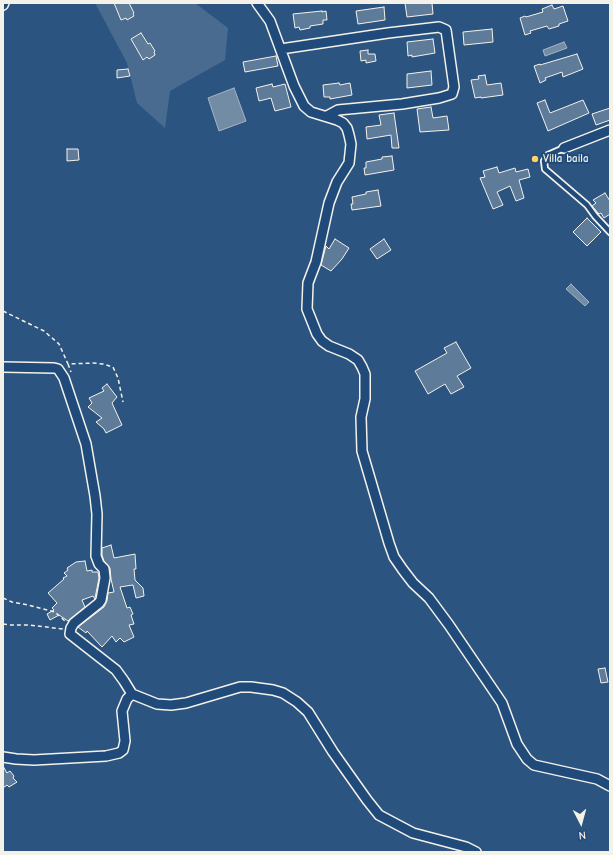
<!DOCTYPE html>
<html>
<head>
<meta charset="utf-8">
<style>
  body { margin:0 }
  #map { position:relative; width:613px; height:855px; overflow:hidden; background:#2c5481; font-family:"Comic Neue",sans-serif }
  canvas { display:block }
  .frame { position:absolute; inset:0; border:4px solid #f4f1e8; pointer-events:none }
  .north { position:absolute; left:561px; top:803px; width:40px; height:40px; -webkit-text-stroke:3px #1f4a7a; paint-order:stroke; rotate:174deg; font-size:11px; font-weight:700; line-height:16px; text-align:center; color:#f4f1e8 }
  .north::after { content:''; display:block; margin:auto; width:14px; height:18px; background:#f4f1e8; clip-path:polygon(50% 0,100% 100%,50% 72%,0 100%) }
</style>
</head>
<body>
<div id="map">
<canvas width="613" height="855"></canvas>
<div class="frame"></div>
<div class="north">N</div>
</div>
<script>
const context = document.querySelector('canvas').getContext('2d');
context.lineJoin = 'round';
function fillPath(path, color) {
  context.fillStyle = color;
  context.fill(path, 'evenodd');
}
function poly(rows) {
  const path = new Path2D();
  for (const r of rows) {
    path.moveTo(r[0], r[1]);
    for (let i = 2; i < r.length; i += 2) path.lineTo(r[i], r[i + 1]);
  }
  return path;
}
function trace(path, color, width, dash) {
  context.strokeStyle = color;
  context.lineWidth = width;
  context.lineCap = dash ? 'butt' : 'round';
  context.setLineDash(dash || []);
  context.stroke(path);
}
function label(font, color, halo, rows, align = 'center') {
  context.font = font + ' "Comic Neue",sans-serif';
  context.lineWidth = 4;
  context.setLineDash([]);
  context.textBaseline = 'middle';
  context.strokeStyle = halo;
  context.fillStyle = color;
  for (const [text, x, y, turn = 0] of rows) {
    context.save();
    context.translate(x, y);
    context.rotate((+turn || 0) * Math.PI / 180);
    context.textAlign = isNaN(turn) ? turn : align;
    if (halo) context.strokeText(text, 0, 0);
    context.fillText(text, 0, 0);
    context.restore();
  }
}
const green = poly([
  [95,3,195,3,228,28,225,60,170,91,165,128,137,103,127,63]
]);
const water = poly([
  [564,42,567,48,545,56,543,50,564,42],
  [234,88,246,121,219,131,208,98,234,88],
  [571,284,589,302,585,306,566,289,571,284]
]);
const building = poly([
  [114,3,129,3,134,13,133,14,134,16,127,20,126,18,121,20,114,3],
  [405,3,432,3,433,14,407,17,405,3],
  [552,5,554,9,563,6,568,21,559,24,559,26,549,29,547,26,530,31,531,33,525,35,520,18,525,16,526,17,543,12,542,9,552,5],
  [384,7,385,20,358,24,356,11,384,7],
  [322,11,322,12,326,11,327,20,323,20,323,24,310,26,310,28,300,30,299,27,295,28,293,14,322,11],
  [492,29,493,42,464,45,463,32,492,29],
  [141,33,148,44,150,43,155,51,154,52,155,55,149,59,147,57,143,60,131,39,141,33],
  [433,39,435,53,412,57,412,55,408,56,407,42,433,39],
  [368,50,368,54,375,54,376,61,366,63,366,60,361,61,360,51,368,50],
  [577,54,583,69,563,77,562,72,545,78,546,80,540,83,534,66,540,64,540,65,577,54],
  [276,56,278,66,245,72,243,62,276,56],
  [128,69,130,76,117,78,117,70,128,69],
  [431,71,432,85,407,88,407,74,431,71],
  [485,75,487,85,501,83,503,95,481,98,481,97,475,98,471,80,479,79,478,76,485,75],
  [339,83,340,85,350,83,352,95,330,99,330,97,324,97,323,85,339,83],
  [272,84,273,87,285,84,291,107,275,111,271,98,259,101,256,88,272,84],
  [545,100,550,113,583,100,589,113,548,131,537,103,545,100],
  [431,107,433,118,447,116,449,130,420,132,417,109,431,107],
  [610,108,610,120,596,125,592,114,610,108],
  [394,113,399,148,392,148,391,135,367,139,366,127,381,125,379,115,394,113],
  [67,149,78,149,79,160,67,161,67,149],
  [392,156,394,170,365,175,364,168,366,168,366,162,382,159,382,157,392,156],
  [497,167,499,173,515,168,516,172,528,169,530,177,519,180,524,198,516,201,510,186,497,192,503,205,493,209,480,178,485,177,483,171,497,167],
  [378,190,381,206,352,210,351,204,353,204,352,197,366,194,366,192,378,190],
  [605,193,610,201,610,214,604,218,601,213,599,214,592,206,596,203,593,200,605,193],
  [587,218,601,232,587,246,573,232,587,218],
  [335,239,349,248,342,259,331,271,321,265,326,246,329,249,335,239],
  [384,239,391,250,377,259,370,249,384,239],
  [456,342,471,368,457,376,464,387,451,394,445,384,428,394,415,371,447,353,444,348,456,342],
  [107,384,117,397,112,403,122,425,106,433,104,429,96,422,102,418,88,407,92,403,89,398,104,391,102,388,107,384],
  [111,545,114,558,135,554,136,569,134,569,135,580,143,588,144,596,136,598,133,585,120,587,127,608,130,607,133,614,131,615,134,624,129,625,134,637,124,642,120,638,116,642,112,636,102,647,87,631,86,633,78,627,104,607,107,601,108,593,114,592,111,579,110,568,104,561,102,555,102,548,111,545],
  [85,561,87,571,92,570,92,572,98,572,99,578,95,598,95,599,93,596,82,600,85,607,68,621,59,615,50,620,47,614,54,610,52,608,57,603,48,593,64,579,63,578,67,576,64,573,68,570,67,568,76,562,85,561],
  [605,668,608,682,601,683,598,669,605,668],
  [3,766,7,773,10,771,14,776,13,778,17,782,9,787,7,785,3,788,3,766]
]);
const path = poly([
  [3,311,44,331,59,344,68,364,93,363,103,364,113,367,118,378,123,402],
  [68,364,71,372],
  [3,598,12,602,28,605,55,612,66,622],
  [3,624,10,625,29,625,63,629]
]);
const lane = poly([
  [564,148,548,155,544,161,545,169,587,205,595,216,610,232]
]);
const street = poly([
  [257,3,270,21,294,86,304,106,311,112,337,120,343,123,347,128,349,135,351,144,349,163,337,182,329,203,316,262,308,283,307,309,317,334,322,341,329,346,349,354,358,360,362,367,365,374,365,399,361,417,362,451,389,543,394,557,403,570,413,583,429,598,449,625,502,703,517,744,527,759,534,765,597,779,610,786],
  [3,5,4,3],
  [281,49,388,33,439,27,446,30,454,87,452,94,439,98,402,104,338,110,327,116],
  [564,148,610,130],
  [3,367,54,368,58,369,64,378,86,444,95,496,97,514,96,556,99,564,104,569,105,578,101,600,99,603,74,623,71,628,70,634,116,670,124,681,132,694],
  [3,757,16,759,34,760,106,756,119,753,123,750,125,741,122,711,127,699,132,694,157,704,171,705,186,703,240,687,251,687,273,690,283,693,297,702,308,712,333,752,367,800,379,815,413,833,466,847,476,852]
]);
const markers = [
  [535,159,4,"#ffd166"]
];
const poiNames = [
  ["Villa baila",543,159]
];
fillPath(green, '#496b90');
fillPath(water, '#738ca6');
trace(water, '#a7b4c0', 1);
fillPath(building, '#5e7b9a');
trace(building, '#f4f1e8', 1);
trace(lane, '#f4f1e8', 8);
trace(street, '#f4f1e8', 12);
trace(path, '#f4f1e8', 1.5, [4, 3]);
trace(lane, '#1f4a7a', 4.5);
trace(street, '#1f4a7a', 9);
for (const [x, y, r, color] of markers) {
  const dot = new Path2D();
  dot.arc(x, y, r, 0, 2 * Math.PI);
  context.fillStyle = color;
  context.fill(dot);
  trace(dot, '#1f4a7a', 1.5);
}
label('bold 11px', '#f4f1e8', '#1f4a7a', poiNames, 'left');
</script>
</body>
</html>
